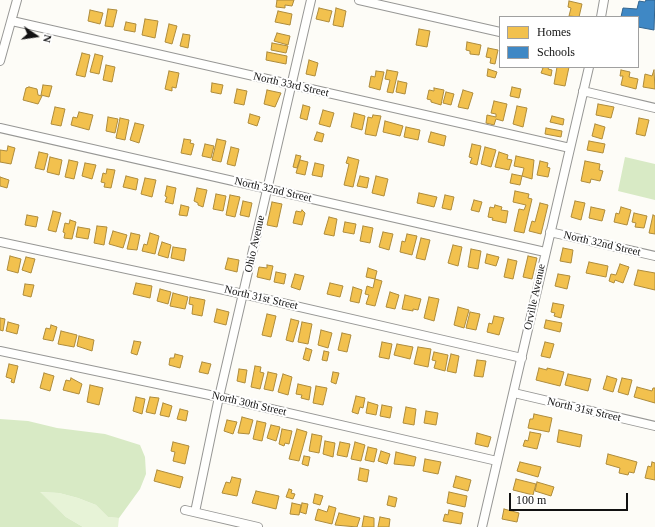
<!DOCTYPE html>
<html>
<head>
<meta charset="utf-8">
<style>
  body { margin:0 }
  #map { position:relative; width:655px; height:527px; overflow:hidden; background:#fdfcf7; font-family:"Times New Roman",serif }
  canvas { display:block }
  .legend { position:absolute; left:499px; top:16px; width:140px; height:52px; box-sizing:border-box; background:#fff; border:1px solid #a0a0a0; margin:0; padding:5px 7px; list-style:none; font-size:12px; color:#111 }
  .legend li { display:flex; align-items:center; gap:8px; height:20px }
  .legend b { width:20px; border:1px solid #a0a0a0 }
  .north { position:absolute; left:16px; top:16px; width:40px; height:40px; -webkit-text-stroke:3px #fff; paint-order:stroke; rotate:103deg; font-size:11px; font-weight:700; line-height:16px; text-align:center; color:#111 }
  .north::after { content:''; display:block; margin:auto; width:14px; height:18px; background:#111; clip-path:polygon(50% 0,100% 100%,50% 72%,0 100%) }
  .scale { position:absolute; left:509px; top:493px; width:119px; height:18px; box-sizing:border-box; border:2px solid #111; border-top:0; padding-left:5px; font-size:12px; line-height:14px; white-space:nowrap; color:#111; -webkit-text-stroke:3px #fff; paint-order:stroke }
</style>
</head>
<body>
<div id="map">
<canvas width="655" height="527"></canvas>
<ul class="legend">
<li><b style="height:11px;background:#f2c14e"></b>Homes</li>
<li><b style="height:11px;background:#3f88c5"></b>Schools</li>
</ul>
<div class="north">N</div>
<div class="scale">100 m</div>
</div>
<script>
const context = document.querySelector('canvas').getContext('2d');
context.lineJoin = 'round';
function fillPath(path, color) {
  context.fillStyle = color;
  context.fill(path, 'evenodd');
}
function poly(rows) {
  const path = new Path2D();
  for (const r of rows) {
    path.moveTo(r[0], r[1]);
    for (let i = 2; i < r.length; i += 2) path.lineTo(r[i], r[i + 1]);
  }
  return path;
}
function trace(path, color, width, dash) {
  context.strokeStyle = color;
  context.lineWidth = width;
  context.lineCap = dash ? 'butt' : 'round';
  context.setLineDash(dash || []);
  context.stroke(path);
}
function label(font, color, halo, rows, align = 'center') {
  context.font = font + ' "Times New Roman",serif';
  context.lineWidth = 4;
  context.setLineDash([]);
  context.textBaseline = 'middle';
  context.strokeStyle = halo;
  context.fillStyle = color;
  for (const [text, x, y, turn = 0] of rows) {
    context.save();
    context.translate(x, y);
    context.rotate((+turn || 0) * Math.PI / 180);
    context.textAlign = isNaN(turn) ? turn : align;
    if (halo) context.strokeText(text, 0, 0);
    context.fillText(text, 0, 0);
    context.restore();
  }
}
const green = poly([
  [39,492,59,493,78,498,96,505,108,517,119,518,118,527,83,527,66,517]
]);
const forest = poly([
  [625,157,655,164,655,200,618,191],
  [0,419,28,421,57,428,105,434,140,445,145,457,146,474,140,489,119,518,108,517,96,505,78,498,59,493,40,492,66,517,83,527,0,527]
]);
const homes = poly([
  [277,0,294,0,292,6,285,5,285,8,276,7,277,0],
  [569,1,582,4,579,17,569,16,571,8,568,7,569,1],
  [319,8,332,11,329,22,316,19,319,8],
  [336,8,346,11,343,27,333,25,336,8],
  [108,9,117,10,113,27,105,26,108,9],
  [90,10,103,13,100,24,88,21,90,10],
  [278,11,292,14,290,25,275,22,278,11],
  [145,19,158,21,155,38,142,35,145,19],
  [126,22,136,24,135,32,124,30,126,22],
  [169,24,177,26,172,44,165,42,169,24],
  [419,29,430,31,427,47,416,45,419,29],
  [277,33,290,36,288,45,274,41,277,33],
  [183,34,190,35,188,48,180,46,183,34],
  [467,42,481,45,479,55,470,54,470,51,466,50,467,42],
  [272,43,288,46,286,53,271,50,272,43],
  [488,48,498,50,495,64,490,63,491,58,486,57,488,48],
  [267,52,287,56,286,64,266,60,267,52],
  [82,53,90,55,85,77,76,75,82,53],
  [95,54,103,56,99,74,90,72,95,54],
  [309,60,318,63,315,76,306,74,309,60],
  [106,65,115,67,112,82,103,80,106,65],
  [539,67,549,67,548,69,552,70,551,76,541,73,543,68,539,67],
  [557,67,569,67,565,86,554,84,557,67],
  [488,69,497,72,495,78,487,76,488,69],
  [387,70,398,72,393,93,387,92,390,80,385,79,387,70],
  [621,70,630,72,629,77,638,79,636,89,621,85,623,76,620,76,621,70],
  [654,70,655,89,643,87,645,74,652,76,654,70],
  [169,71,179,73,176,88,172,87,172,91,165,89,169,71],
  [376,71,384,72,380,90,369,87,371,76,375,77,376,71],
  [398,81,407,83,405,94,396,92,398,81],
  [212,83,223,85,221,94,211,92,212,83],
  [43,85,52,86,49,97,41,95,43,85],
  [29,87,37,89,38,95,42,96,38,104,23,100,26,88,29,87],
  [512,87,521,89,519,98,510,96,512,87],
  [434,88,444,90,441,105,431,102,431,100,427,99,429,90,434,91,434,88],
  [237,89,247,91,244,105,234,103,237,89],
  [267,90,281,93,275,107,264,104,267,90],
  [463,90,473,93,468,109,458,107,463,90],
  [446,92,454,94,451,105,443,103,446,92],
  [494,101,507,104,503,121,496,119,494,125,486,123,487,115,496,117,496,114,491,113,494,101],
  [598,104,614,107,611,118,596,115,598,104],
  [303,105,310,107,307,120,300,118,303,105],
  [517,106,527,108,523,127,513,124,517,106],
  [55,107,65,109,61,126,51,124,55,107],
  [323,110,334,113,330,127,319,124,323,110],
  [79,112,93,115,89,130,71,125,73,117,77,118,79,112],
  [354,113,365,116,362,130,351,127,354,113],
  [250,114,260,117,257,126,248,123,250,114],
  [373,115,381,116,376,136,365,134,368,117,372,118,373,115],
  [552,116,564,119,563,125,550,122,552,116],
  [108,117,118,119,115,133,106,131,108,117],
  [120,118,129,120,125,140,116,138,120,118],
  [639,118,649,120,645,136,636,134,639,118],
  [385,121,403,126,400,136,383,132,385,121],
  [135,123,144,125,139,143,130,140,135,123],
  [595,124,605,127,602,139,592,136,595,124],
  [406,127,420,130,418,140,404,137,406,127],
  [546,128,562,131,561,137,545,134,546,128],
  [317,132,324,134,322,142,314,140,317,132],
  [431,132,446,136,444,146,428,142,431,132],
  [184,139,191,140,190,143,194,144,191,155,181,153,184,139],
  [217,139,226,141,221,162,212,160,217,139],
  [589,141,605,144,603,153,587,150,589,141],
  [205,144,214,146,211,158,202,156,205,144],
  [472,144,481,146,477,165,470,163,472,158,469,157,472,144],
  [8,146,15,148,11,164,0,162,0,150,7,151,8,146],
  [231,147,239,149,235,166,227,164,231,147],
  [485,147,496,150,491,167,481,164,485,147],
  [39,152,48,154,44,170,35,168,39,152],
  [499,152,508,155,507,159,512,160,509,170,495,167,499,152],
  [296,155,301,156,297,168,293,167,296,155],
  [516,156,534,160,532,179,522,176,524,168,514,166,516,156],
  [50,157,62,160,59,175,47,172,50,157],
  [348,157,359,160,353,187,344,185,349,164,346,163,348,157],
  [69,160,78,162,74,179,65,177,69,160],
  [300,160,308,162,305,175,296,173,300,160],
  [540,161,548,163,547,167,550,168,548,177,537,175,540,161],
  [585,161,600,164,599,170,603,171,600,181,591,179,590,183,581,181,585,161],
  [85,163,96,165,92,179,82,176,85,163],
  [315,163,324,165,322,177,312,175,315,163],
  [107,169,115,170,111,188,104,187,105,183,101,182,103,173,106,174,107,169],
  [512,174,522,176,520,185,510,183,512,174],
  [126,176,138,179,136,190,123,187,126,176],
  [360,176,369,178,367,188,357,186,360,176],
  [376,176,388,179,384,196,372,193,376,176],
  [0,177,9,180,7,188,0,186,0,177],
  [145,178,156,180,152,197,141,194,145,178],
  [167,186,176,188,173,204,165,202,167,197,165,196,167,186],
  [197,188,207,190,203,207,198,205,198,203,194,201,197,188],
  [515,191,529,194,528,198,532,199,524,233,514,231,519,209,524,210,526,205,513,202,515,191],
  [419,193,437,197,434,207,417,203,419,193],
  [216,194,226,196,223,211,213,209,216,194],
  [230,195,240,197,235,217,226,215,230,195],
  [445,195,454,197,451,210,442,208,445,195],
  [474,200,482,202,479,212,471,210,474,200],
  [243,201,252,203,249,217,240,215,243,201],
  [575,201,585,203,581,220,571,217,575,201],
  [272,202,282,204,277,227,267,225,272,202],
  [540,203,548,205,541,234,529,231,532,221,535,222,540,203],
  [181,205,189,207,187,216,179,215,181,205],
  [495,205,502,207,501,210,508,211,506,223,492,220,493,218,488,217,490,207,494,208,495,205],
  [591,207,605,210,602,221,589,218,591,207],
  [621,207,631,210,627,225,614,222,616,213,619,214,621,207],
  [302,210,305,213,302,225,293,223,296,211,301,212,302,210],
  [53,211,61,213,56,232,48,230,53,211],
  [634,213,647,216,644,228,635,227,636,223,632,222,634,213],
  [27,215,38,217,36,227,25,225,27,215],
  [653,215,655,216,655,234,649,233,653,215],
  [329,217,337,219,334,236,324,234,329,217],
  [70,220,76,222,72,239,64,238,65,233,63,232,65,223,69,224,70,220],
  [345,222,356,224,354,234,343,232,345,222],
  [97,226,107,227,104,245,94,243,97,226],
  [363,226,373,228,370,243,360,241,363,226],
  [78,227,90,229,88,239,76,237,78,227],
  [113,231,127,235,123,248,109,244,113,231],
  [383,232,393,234,389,250,379,247,383,232],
  [131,233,140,235,137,250,127,249,131,233],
  [150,233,159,236,155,254,142,251,144,244,147,245,150,233],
  [407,234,417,236,412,255,400,252,402,241,405,242,407,234],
  [421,238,430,240,425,260,416,258,421,238],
  [162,242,171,245,168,258,158,255,162,242],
  [453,245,462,247,458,266,448,263,453,245],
  [173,247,186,249,184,261,171,258,173,247],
  [563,248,573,250,571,263,560,261,563,248],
  [471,249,481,251,478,269,468,267,471,249],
  [487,254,499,257,496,266,485,263,487,254],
  [10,256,21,259,18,273,7,270,10,256],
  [528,256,537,258,532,279,523,277,528,256],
  [26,257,35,259,31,273,22,270,26,257],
  [228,258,239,260,237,272,225,269,228,258],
  [508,259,517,261,513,279,504,277,508,259],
  [589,262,608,266,606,277,586,273,589,262],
  [620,264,629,267,623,283,615,280,614,283,609,281,611,274,616,275,620,264],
  [267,265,273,266,270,280,257,277,259,267,267,268,267,265],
  [368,268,377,271,375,279,366,277,368,268],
  [638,270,655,273,655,290,634,285,638,270],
  [276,272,286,274,284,284,274,282,276,272],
  [295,274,304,276,300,290,291,287,295,274],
  [558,274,570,276,567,289,555,286,558,274],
  [375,279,382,281,375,306,366,304,369,295,365,294,367,286,373,288,375,279],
  [136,283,152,286,150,298,133,294,136,283],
  [330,283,343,286,340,297,327,294,330,283],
  [25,284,34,285,31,297,23,295,25,284],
  [353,287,362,290,359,303,350,301,353,287],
  [160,289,171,292,168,304,157,301,160,289],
  [390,292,399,295,395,309,386,307,390,292],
  [173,293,188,297,185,309,170,306,173,293],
  [405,295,421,299,418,310,413,309,413,311,402,309,405,295],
  [190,297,205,300,202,316,192,314,193,305,189,304,190,297],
  [429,297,439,299,434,321,424,318,429,297],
  [553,303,564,305,561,318,554,316,555,313,551,312,553,303],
  [458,307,469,310,464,328,454,325,458,307],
  [217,309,229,312,226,325,214,322,217,309],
  [470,312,480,314,476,330,466,328,470,312],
  [267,314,276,316,271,337,262,335,267,314],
  [494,316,504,318,499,335,487,332,489,323,492,324,494,316],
  [0,318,5,319,3,331,0,330,0,318],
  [291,319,299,321,293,342,286,340,291,319],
  [546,320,562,323,560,332,544,328,546,320],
  [8,322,19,325,17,334,6,331,8,322],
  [302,322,312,324,308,344,298,342,302,322],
  [51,325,57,327,53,341,43,339,46,328,50,329,51,325],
  [321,330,332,333,328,348,318,345,321,330],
  [61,331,77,335,74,347,58,344,61,331],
  [342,333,351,335,347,352,338,350,342,333],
  [79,336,94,340,92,351,77,346,79,336],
  [134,341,141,342,137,355,131,353,134,341],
  [382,342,392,344,389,359,379,357,382,342],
  [545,342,554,344,550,358,541,356,545,342],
  [397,344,413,347,410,359,394,355,397,344],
  [418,347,431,349,428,367,414,364,418,347],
  [306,348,312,350,309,361,303,359,306,348],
  [324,351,329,352,327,361,322,360,324,351],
  [434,352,448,355,445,371,434,368,436,361,432,360,434,352],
  [175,354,183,356,180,368,169,365,170,358,174,358,175,354],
  [451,354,459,356,456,373,447,371,451,354],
  [477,360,486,361,483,377,474,376,477,360],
  [202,362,211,364,208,374,199,372,202,362],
  [9,364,18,366,14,383,11,382,12,379,6,377,9,364],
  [255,366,261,367,260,372,264,373,260,389,251,387,255,366],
  [539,368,547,370,547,368,564,372,560,386,536,380,539,368],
  [239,369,247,370,245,383,237,381,239,369],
  [268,372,277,374,273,391,264,389,268,372],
  [333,372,339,373,336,384,331,382,333,372],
  [44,373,54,376,50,391,40,388,44,373],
  [283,374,292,377,288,395,278,392,283,374],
  [568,374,591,379,588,391,565,385,568,374],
  [607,376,617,379,613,392,603,389,607,376],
  [71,378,82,384,79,394,63,390,66,380,70,381,71,378],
  [622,378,632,380,628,395,618,392,622,378],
  [298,384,311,387,309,400,301,398,302,395,296,394,298,384],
  [90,385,103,388,99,405,87,402,90,385],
  [316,386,327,388,323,405,313,403,316,386],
  [637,387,652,391,653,388,655,388,655,403,634,397,637,387],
  [356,396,365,398,363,408,360,407,358,414,352,412,356,396],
  [136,397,145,399,142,414,133,411,136,397],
  [150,397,159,398,155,414,146,412,150,397],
  [368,402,378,405,376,415,366,413,368,402],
  [163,403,172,406,169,417,160,415,163,403],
  [382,405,392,407,390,418,380,416,382,405],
  [406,407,416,409,414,425,403,423,406,407],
  [180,409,188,411,186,421,177,419,180,409],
  [426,411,438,413,436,425,424,423,426,411],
  [534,414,552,418,549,432,528,428,530,419,533,419,534,414],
  [242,417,253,420,249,434,238,433,242,417],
  [227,420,237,422,233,434,224,431,227,420],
  [257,421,266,423,262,441,253,439,257,421],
  [271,425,280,427,276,441,267,438,271,425],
  [282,429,292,431,289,444,285,443,284,446,279,444,282,429],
  [297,429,307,432,299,461,289,459,297,429],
  [559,430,582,435,580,447,557,442,559,430],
  [530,432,541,434,537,449,523,446,525,440,528,441,530,432],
  [477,433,491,437,488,447,475,444,477,433],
  [312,434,322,436,319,453,309,451,312,434],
  [325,441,335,443,333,457,323,454,325,441],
  [173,442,189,446,185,464,173,461,175,452,171,451,173,442],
  [340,442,350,444,347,457,337,455,340,442],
  [355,442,365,445,361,461,351,459,355,442],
  [368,447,377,449,374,462,365,460,368,447],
  [381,451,390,454,387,464,378,461,381,451],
  [396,452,416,457,414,466,394,464,396,452],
  [608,454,637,462,634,473,629,472,628,475,619,473,620,468,606,464,608,454],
  [304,456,310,457,308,466,302,464,304,456],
  [425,459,441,462,438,474,423,471,425,459],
  [520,462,541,467,538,477,517,471,520,462],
  [652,462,655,463,655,480,645,478,648,466,651,467,652,462],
  [360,468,369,470,367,482,358,480,360,468],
  [157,470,183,477,180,488,154,481,157,470],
  [456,476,471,480,468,491,453,487,456,476],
  [232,477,241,479,237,496,222,493,226,482,230,483,232,477],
  [516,479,536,484,533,495,513,490,516,479],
  [537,482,554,487,551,496,535,491,537,482],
  [289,489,292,490,291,493,295,494,293,499,286,497,289,489],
  [256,491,279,496,276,509,252,503,256,491],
  [449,492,467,496,465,507,447,503,449,492],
  [315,494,323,496,320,505,313,503,315,494],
  [389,496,397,498,395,507,387,505,389,496],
  [292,503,301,505,299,515,290,514,292,503],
  [302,503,308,504,306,514,300,512,302,503],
  [329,506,336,508,332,524,315,520,318,509,327,512,329,506],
  [504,509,519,513,517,522,502,519,504,509],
  [449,510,463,513,461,524,443,521,445,514,448,515,449,510],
  [339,513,360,518,357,527,335,525,339,513],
  [364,516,374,518,374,527,362,527,364,516],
  [380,517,390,519,389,527,378,527,380,517]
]);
const schools = poly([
  [646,0,655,0,654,30,638,27,638,17,621,17,623,8,637,9,639,1,645,2,646,0]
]);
const street = poly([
  [359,0,500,32],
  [601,17,604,0],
  [12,21,570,148],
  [0,61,17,0],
  [583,91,655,108],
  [0,128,545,252],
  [550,232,655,256],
  [0,242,243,294,522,358],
  [0,351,219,397,497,461],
  [514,393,655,426],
  [185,510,258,527],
  [195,512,219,397,311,0],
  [482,527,589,67]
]);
const streetNames = [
  ["North 33rd Street",291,85,13],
  ["North 32nd Street",273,190,13],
  ["Ohio Avenue",255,244,-77],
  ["North 32nd Street",602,244,13],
  ["Orville Avenue",535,297,-78],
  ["North 31st Street",261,298,13],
  ["North 30th Street",249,404,13],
  ["North 31st Street",584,410,13]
];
fillPath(green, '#e7f3d7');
fillPath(forest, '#d8eac5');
fillPath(homes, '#f2c14e');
trace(homes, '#ae8c3c', 1);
fillPath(schools, '#3f88c5');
trace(schools, '#31648f', 1);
trace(street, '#979795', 10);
trace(street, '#fffffe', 8);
label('11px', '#111', '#fff', streetNames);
</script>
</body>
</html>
